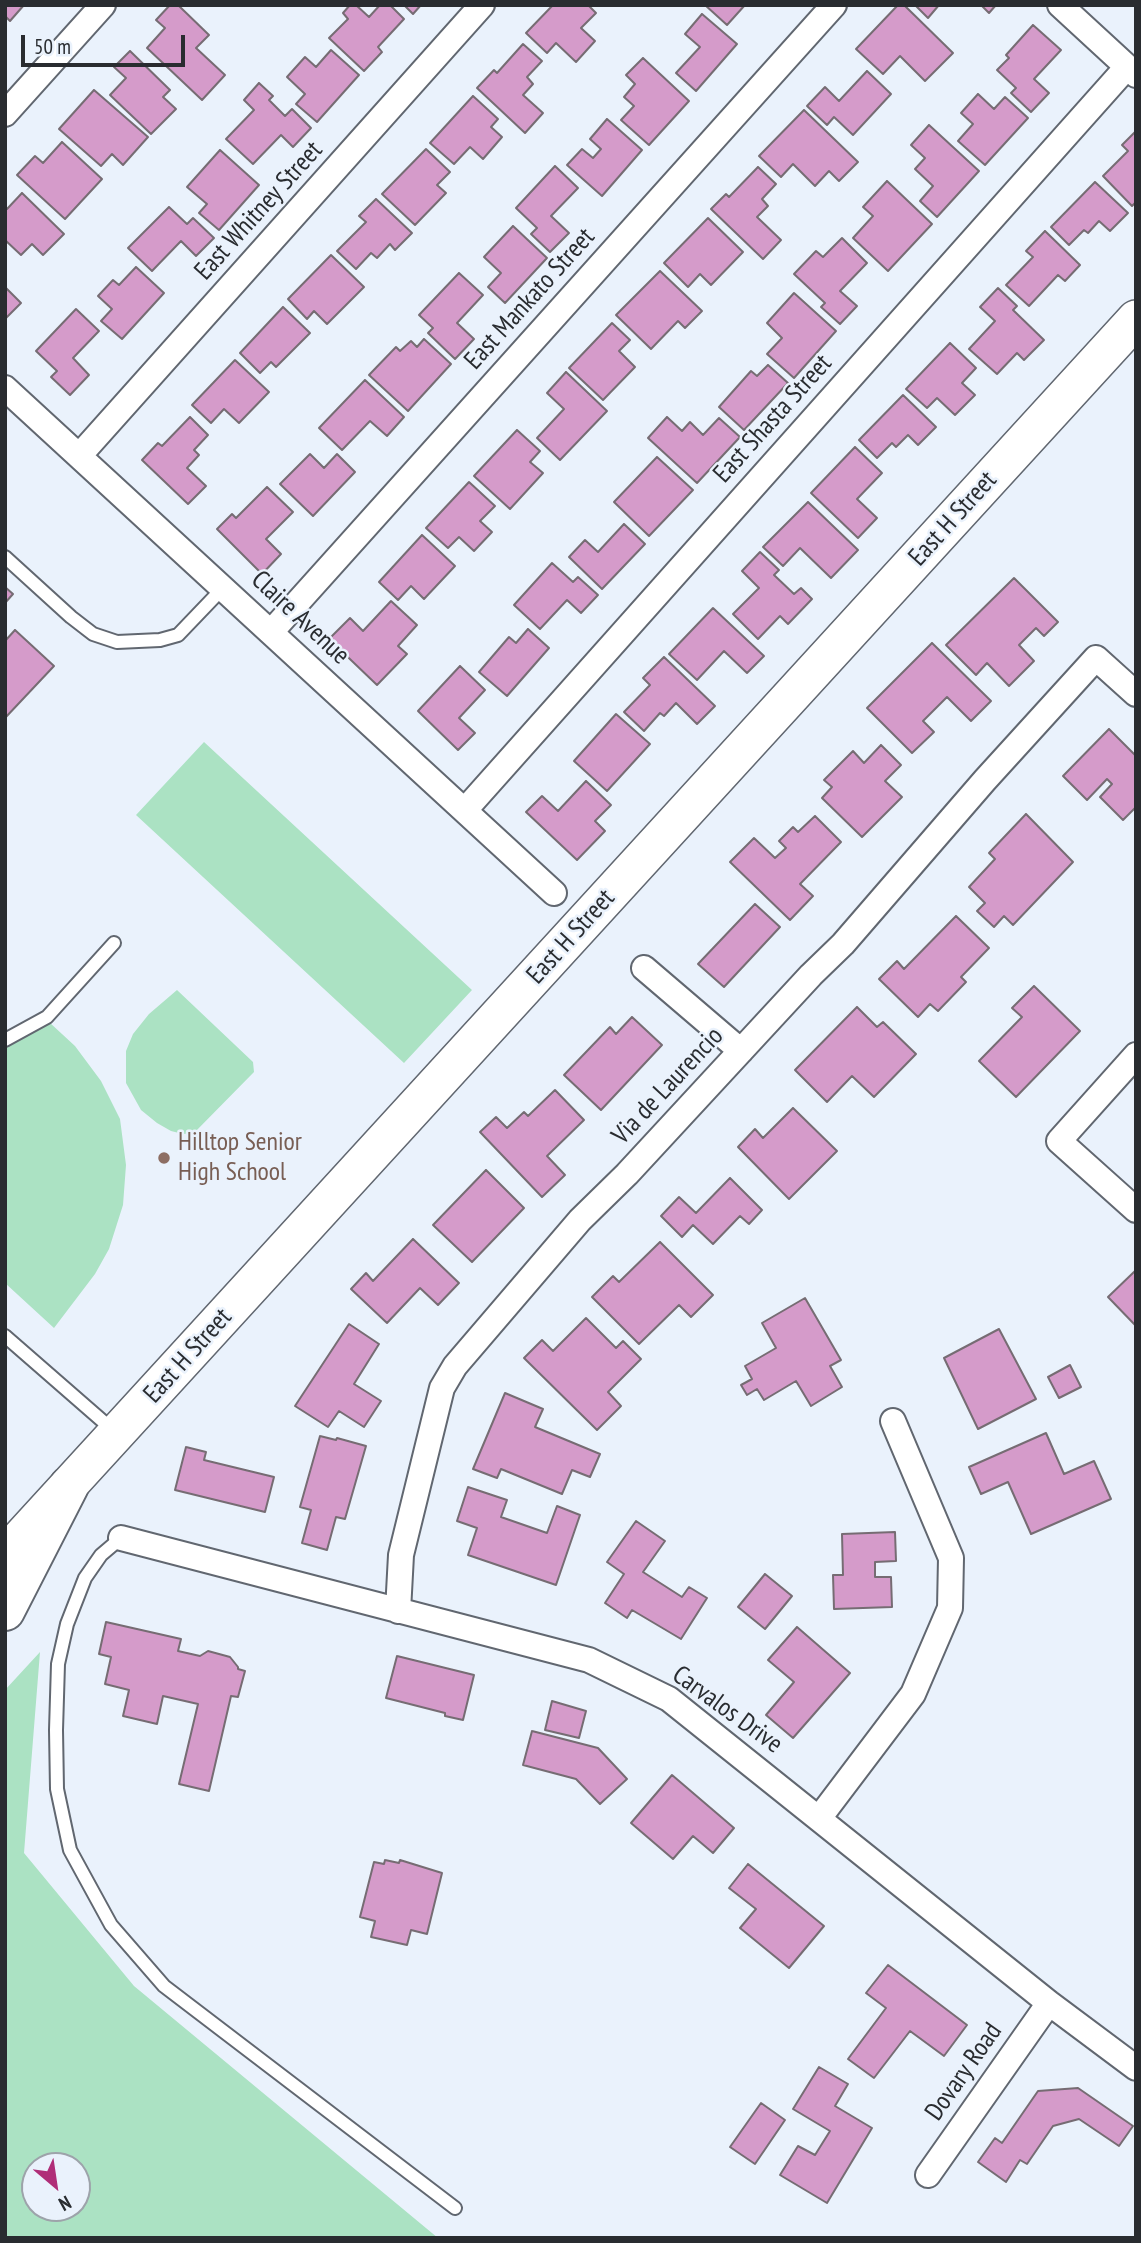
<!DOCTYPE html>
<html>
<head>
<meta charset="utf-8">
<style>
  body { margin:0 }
  #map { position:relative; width:1141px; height:2243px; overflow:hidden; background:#eaf2fc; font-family:"PT Sans Narrow",sans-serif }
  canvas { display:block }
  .frame { position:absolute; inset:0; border:7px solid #292c30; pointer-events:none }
  .north { position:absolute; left:21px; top:2152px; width:70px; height:70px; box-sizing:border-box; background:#eaf2fc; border:2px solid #9da3aa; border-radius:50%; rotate:151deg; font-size:19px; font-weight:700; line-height:28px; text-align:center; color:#292c30 }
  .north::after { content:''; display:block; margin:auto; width:24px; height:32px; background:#b02e78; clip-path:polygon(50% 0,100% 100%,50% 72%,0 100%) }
  .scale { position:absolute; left:21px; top:35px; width:164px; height:32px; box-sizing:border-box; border:4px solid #292c30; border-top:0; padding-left:9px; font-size:21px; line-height:24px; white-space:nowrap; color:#292c30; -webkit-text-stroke:5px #eaf2fc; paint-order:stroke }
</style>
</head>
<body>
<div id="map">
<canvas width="1141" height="2243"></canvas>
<div class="frame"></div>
<div class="north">N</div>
<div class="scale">50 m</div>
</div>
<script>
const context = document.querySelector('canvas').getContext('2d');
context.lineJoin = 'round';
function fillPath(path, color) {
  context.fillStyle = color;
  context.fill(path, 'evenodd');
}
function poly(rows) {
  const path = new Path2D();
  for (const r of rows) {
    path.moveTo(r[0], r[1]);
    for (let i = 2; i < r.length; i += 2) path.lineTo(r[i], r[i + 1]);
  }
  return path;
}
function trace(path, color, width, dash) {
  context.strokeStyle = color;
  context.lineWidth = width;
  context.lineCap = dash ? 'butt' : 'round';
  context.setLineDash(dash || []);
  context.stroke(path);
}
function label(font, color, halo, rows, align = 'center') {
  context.font = font + ' "PT Sans Narrow",sans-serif';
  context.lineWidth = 5;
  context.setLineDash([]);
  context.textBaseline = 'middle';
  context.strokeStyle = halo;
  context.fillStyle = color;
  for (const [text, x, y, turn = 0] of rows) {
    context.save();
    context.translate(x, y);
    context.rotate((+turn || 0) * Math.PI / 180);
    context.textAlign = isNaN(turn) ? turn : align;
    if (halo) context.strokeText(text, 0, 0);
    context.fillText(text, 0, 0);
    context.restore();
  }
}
const green = poly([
  [204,742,472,990,404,1063,136,815],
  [177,990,253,1062,254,1072,194,1133,183,1134,171,1131,157,1123,141,1110,126,1083,126,1051,133,1034,149,1014],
  [49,1022,75,1046,101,1081,120,1119,126,1165,123,1205,109,1249,95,1274,54,1328,5,1283,5,1045],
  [40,1652,24,1853,134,1986,438,2238,5,2238,5,1690],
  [35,2166,77,2166,77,2208,35,2208]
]);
const building = poly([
  [5,5,24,5,10,21,5,16,5,5],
  [170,5,178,5,209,35,196,48,225,75,202,100,147,48,165,28,156,20,170,5],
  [350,5,356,5,369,17,380,5,390,5,404,19,378,47,382,52,364,71,329,38,348,19,343,13,350,5],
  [404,5,421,5,413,14,404,5],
  [553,5,588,5,596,13,581,28,595,41,576,62,556,43,547,53,526,33,553,5],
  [705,5,745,5,727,25,705,5],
  [898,5,904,5,953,53,925,81,900,56,883,74,856,49,898,5],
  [915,5,939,5,928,18,915,5],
  [981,5,996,5,989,13,981,5],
  [702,14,737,44,696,91,676,73,700,47,685,34,702,14],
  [1033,25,1061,50,1034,79,1049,93,1031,112,1011,93,1016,88,997,70,1009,58,1006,55,1033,25],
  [523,44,542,61,527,77,533,84,523,95,543,113,525,133,477,88,494,70,497,73,523,44],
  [331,50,359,75,317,122,296,104,305,94,287,77,305,57,316,67,331,50],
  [130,51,170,90,163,97,176,109,151,134,110,95,126,78,114,67,130,51],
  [643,58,689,101,649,145,621,120,634,106,624,97,635,84,626,75,643,58],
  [867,71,891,94,853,135,834,117,827,125,807,106,825,87,839,101,867,71],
  [259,83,273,96,269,100,285,116,292,109,311,128,293,147,281,135,253,164,226,139,254,110,244,100,259,83],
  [94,90,148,137,123,165,112,154,101,166,59,129,94,90],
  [978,94,994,109,1005,97,1028,118,985,165,958,141,973,124,961,113,978,94],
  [473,96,498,119,491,127,502,137,483,159,470,147,454,164,430,143,473,96],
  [804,110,858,162,839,181,829,171,815,186,793,164,781,177,759,156,804,110],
  [607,119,642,150,602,196,567,165,582,149,593,158,601,149,590,139,607,119],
  [929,125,979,171,937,217,920,201,933,186,915,169,925,158,911,145,929,125],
  [1136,131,1136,202,1132,206,1103,176,1128,151,1122,145,1136,131],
  [62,142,102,179,65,219,17,175,35,156,43,163,62,142],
  [426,149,450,172,437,185,446,193,415,225,382,194,426,149],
  [220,150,259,185,219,230,199,213,207,204,187,187,220,150],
  [555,166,578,188,551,216,569,233,550,252,531,234,537,228,516,208,555,166],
  [758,167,776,184,762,199,768,206,757,217,781,240,763,259,711,209,726,194,729,197,758,167],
  [887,181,932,224,888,271,853,238,873,216,863,207,887,181],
  [1095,182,1128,213,1110,231,1099,221,1088,233,1084,230,1069,245,1051,227,1095,182],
  [22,193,64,234,43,255,32,244,21,255,5,240,5,207,7,209,22,193],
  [376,199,412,233,395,250,390,244,377,258,371,253,356,269,337,251,366,222,359,216,376,199],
  [169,207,187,224,193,218,214,238,196,256,181,241,152,271,128,248,169,207],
  [708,218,743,252,711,285,700,274,688,287,664,263,708,218],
  [513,226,547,258,505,303,488,287,501,273,484,257,513,226],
  [1045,231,1080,265,1065,281,1058,275,1029,306,1006,285,1033,257,1026,251,1045,231],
  [842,238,867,263,840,291,857,306,840,324,821,307,825,303,794,274,816,251,823,257,842,238],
  [331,255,364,287,327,324,314,311,307,319,288,299,331,255],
  [136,267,164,293,122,339,101,321,112,309,98,296,113,280,119,285,136,267],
  [660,271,702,311,685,328,678,321,651,349,616,315,660,271],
  [459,273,483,295,457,323,474,339,455,359,428,333,433,328,419,315,459,273],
  [5,287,21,303,5,319,5,287],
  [998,288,1017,306,1013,310,1044,340,1024,360,1017,353,997,374,969,349,995,321,980,307,998,288],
  [794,293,836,331,794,378,767,354,782,338,767,323,794,293],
  [283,307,310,333,276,367,271,362,260,373,240,353,283,307],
  [76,309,99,331,73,358,89,375,70,395,51,377,57,371,36,351,76,309],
  [612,323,630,340,619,351,635,367,603,400,569,368,612,323],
  [424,339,451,364,408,411,369,375,396,347,400,351,411,341,417,347,424,339],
  [950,343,976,368,962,383,975,395,955,415,937,398,927,408,906,389,950,343],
  [235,360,269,392,239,423,224,409,211,423,192,405,235,360],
  [768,365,788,383,744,430,719,407,751,371,757,376,768,365],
  [566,372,607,411,560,460,537,438,564,409,547,393,566,372],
  [365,380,404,417,387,436,370,421,342,450,319,428,365,380],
  [903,395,936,427,918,445,908,435,896,447,892,443,877,458,859,440,903,395],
  [190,417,208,435,194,450,199,455,187,468,206,486,188,504,142,460,158,443,162,446,190,417],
  [667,417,682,431,690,422,703,435,719,418,740,437,697,483,648,438,667,417],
  [517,430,540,451,530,462,543,473,510,509,474,476,517,430],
  [855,447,882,473,857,499,877,518,858,538,811,493,855,447],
  [310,454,324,468,337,454,355,472,313,516,280,484,310,454],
  [657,457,693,490,649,536,614,502,657,457],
  [469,482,495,506,480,521,492,532,474,551,459,537,448,548,426,528,469,482],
  [267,487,293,512,266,539,281,554,262,574,217,529,232,514,236,518,267,487],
  [808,502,858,550,831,578,800,548,783,566,763,547,808,502],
  [624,524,645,544,602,589,569,557,585,540,598,552,624,524],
  [422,535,455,566,424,599,411,586,398,600,379,582,422,535],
  [760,552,779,570,774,575,794,594,801,588,812,599,788,624,780,616,758,639,733,614,759,588,742,571,760,552],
  [552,563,573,582,578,577,598,595,581,613,567,600,540,629,514,605,552,563],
  [1014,578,1058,622,1044,636,1036,628,1019,645,1034,661,1009,686,987,663,976,675,946,645,1014,578],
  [5,587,13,594,5,603,5,587],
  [391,601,417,625,398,646,407,654,377,685,329,639,350,618,363,631,391,601],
  [713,608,764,656,747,673,724,651,697,680,669,654,713,608],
  [528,629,549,648,507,696,479,672,509,637,516,643,528,629],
  [15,630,54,666,5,718,5,641,15,630],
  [932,643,991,701,971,721,947,697,923,721,934,732,912,753,867,708,932,643],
  [664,657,715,706,697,724,676,703,664,716,660,713,644,731,624,712,650,685,643,678,664,657],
  [460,666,485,690,459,718,475,733,458,750,418,711,460,666],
  [616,714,650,744,607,791,574,761,616,714],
  [1109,729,1136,756,1136,807,1123,820,1100,797,1112,784,1107,779,1087,800,1063,776,1109,729],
  [881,745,901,765,885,781,902,797,862,837,822,798,832,787,824,780,853,751,864,763,881,745],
  [586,781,611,805,595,821,605,831,577,860,526,812,542,796,558,811,586,781],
  [1026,814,1073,862,1013,925,1004,916,994,927,977,911,985,903,969,887,995,859,989,853,1026,814],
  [815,816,841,842,800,884,813,896,790,920,730,862,754,838,775,858,786,848,779,841,793,827,798,832,815,816],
  [755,904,780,927,724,987,698,964,755,904],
  [956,916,989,948,961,977,966,982,938,1011,930,1004,918,1017,879,979,897,961,904,969,956,916],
  [1034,986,1080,1031,1016,1097,979,1061,1022,1017,1012,1008,1034,986],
  [857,1007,877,1027,883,1022,916,1054,874,1097,852,1076,827,1102,795,1070,857,1007],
  [632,1017,662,1045,601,1110,564,1075,610,1027,616,1034,632,1017],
  [555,1090,584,1120,547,1156,565,1175,542,1197,480,1132,496,1117,507,1128,524,1112,528,1116,555,1090],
  [793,1108,837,1151,789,1199,738,1147,755,1129,763,1138,793,1108],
  [486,1170,524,1208,472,1262,433,1225,486,1170],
  [730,1178,762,1210,749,1224,740,1216,713,1244,693,1225,682,1237,661,1216,679,1197,696,1213,730,1178],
  [413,1239,459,1283,438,1305,420,1288,387,1323,351,1289,366,1273,373,1281,413,1239],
  [660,1242,713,1295,691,1317,679,1305,639,1344,592,1297,613,1276,619,1282,660,1242],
  [1135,1271,1136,1272,1136,1326,1108,1297,1135,1271],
  [805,1298,841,1360,830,1366,842,1387,811,1406,796,1381,764,1400,757,1389,747,1395,741,1385,752,1379,745,1366,776,1348,762,1323,805,1298],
  [586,1318,616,1348,623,1341,641,1359,608,1392,621,1406,597,1430,524,1358,542,1340,553,1351,586,1318],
  [349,1324,379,1344,354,1384,381,1401,364,1427,339,1411,328,1427,295,1406,349,1324],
  [999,1329,1036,1399,978,1429,944,1358,999,1329],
  [1070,1365,1081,1387,1059,1398,1048,1377,1070,1365],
  [505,1393,543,1409,535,1427,600,1454,590,1477,572,1470,562,1494,501,1469,497,1478,473,1469,505,1393],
  [1046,1433,1064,1474,1094,1461,1111,1499,1031,1534,1008,1482,981,1494,969,1467,1046,1433],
  [320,1436,336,1440,337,1438,366,1446,345,1519,336,1517,327,1550,302,1543,311,1510,300,1507,320,1436],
  [186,1447,206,1452,204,1460,274,1477,265,1512,175,1490,186,1447],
  [468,1487,507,1500,501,1517,547,1533,557,1506,580,1515,556,1585,468,1555,477,1528,457,1521,468,1487],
  [636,1521,665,1541,643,1572,682,1597,689,1587,707,1598,681,1639,632,1610,627,1618,605,1603,624,1574,607,1562,636,1521],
  [895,1532,896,1561,875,1562,875,1577,891,1577,892,1607,834,1609,833,1575,843,1575,842,1534,895,1532],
  [765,1574,792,1596,765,1629,738,1607,765,1574],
  [106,1622,181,1639,178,1651,200,1656,208,1651,230,1657,238,1667,238,1669,245,1671,238,1697,231,1696,209,1791,179,1784,198,1704,163,1696,157,1724,123,1716,129,1690,105,1684,111,1657,99,1654,106,1622],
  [797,1627,850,1673,793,1738,766,1715,794,1682,768,1660,797,1627],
  [397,1656,474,1675,463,1720,445,1716,445,1713,386,1698,397,1656],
  [552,1701,586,1711,579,1738,545,1730,552,1701],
  [532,1731,598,1748,627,1779,600,1804,576,1779,523,1765,532,1731],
  [672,1775,734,1828,713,1853,693,1836,673,1859,631,1823,672,1775],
  [385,1860,399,1863,400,1860,442,1873,427,1934,411,1930,407,1945,371,1937,375,1921,360,1917,374,1862,384,1864,385,1860],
  [748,1864,824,1926,789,1968,740,1928,756,1909,729,1888,748,1864],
  [888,1965,967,2025,944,2056,910,2031,874,2078,848,2059,886,2008,866,1993,888,1965],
  [819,2067,848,2084,835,2106,872,2128,827,2203,780,2175,798,2146,815,2155,830,2131,793,2109,819,2067],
  [1078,2088,1133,2126,1119,2146,1079,2119,1053,2126,1027,2164,1020,2160,1006,2182,978,2162,995,2138,1002,2143,1038,2091,1078,2088],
  [761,2103,785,2120,755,2164,730,2147,761,2103]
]);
const service = poly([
  [5,557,71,617,93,634,117,642,160,640,178,635,223,588],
  [5,1040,47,1017,114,943],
  [5,1336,114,1431],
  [121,1538,101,1555,85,1578,67,1624,58,1664,56,1730,57,1789,70,1850,111,1925,164,1986,455,2208]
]);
const minor = poly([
  [1060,5,1136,75],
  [5,114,103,5],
  [5,388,554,893],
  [79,456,482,5],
  [271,632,834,5],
  [465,810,1127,67],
  [644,968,741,1051],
  [1136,1055,1059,1141,1136,1210],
  [121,1538,589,1660,669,1699,1049,2003,1136,2068],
  [398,1611,401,1555,442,1388,455,1366,580,1220,627,1174,811,975,843,944,985,780,1096,658,1136,694],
  [820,1817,913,1694,950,1608,951,1558,893,1421],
  [928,2175,1049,2003]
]);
const primary = poly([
  [5,1555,1136,319]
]);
const motorway = poly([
  [5,1611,69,1486]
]);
const markers = [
  [164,1158,7,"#8d6e63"]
];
const streetNames = [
  ["East Whitney Street",259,211,-48],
  ["East Mankato Street",530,299,-48],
  ["East Shasta Street",773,419,-48],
  ["East H Street",953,519,-48],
  ["Claire Avenue",300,618,43],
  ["East H Street",571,937,-48],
  ["Via de Laurencio",668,1086,-47],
  ["East H Street",188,1356,-48],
  ["Carvalos Drive",727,1710,36],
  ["Dovary Road",964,2072,-55]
];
const educationNames = [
  ["Hilltop Senior",178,1143],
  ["High School",178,1173]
];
fillPath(green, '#abe2c3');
fillPath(building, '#d59bca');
trace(building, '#766c73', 2);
trace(service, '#616770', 16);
trace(minor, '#616770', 28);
trace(primary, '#616770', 40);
trace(motorway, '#616770', 42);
trace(service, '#fff', 12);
trace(minor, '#fff', 24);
trace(primary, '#fff', 37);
trace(motorway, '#fff', 38);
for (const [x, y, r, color] of markers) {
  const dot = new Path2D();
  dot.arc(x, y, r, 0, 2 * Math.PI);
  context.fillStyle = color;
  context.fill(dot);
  trace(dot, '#eaf2fc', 2.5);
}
label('26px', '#292c30', '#eaf2fc', streetNames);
label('26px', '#785e54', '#eaf2fc', educationNames, 'left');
</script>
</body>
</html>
